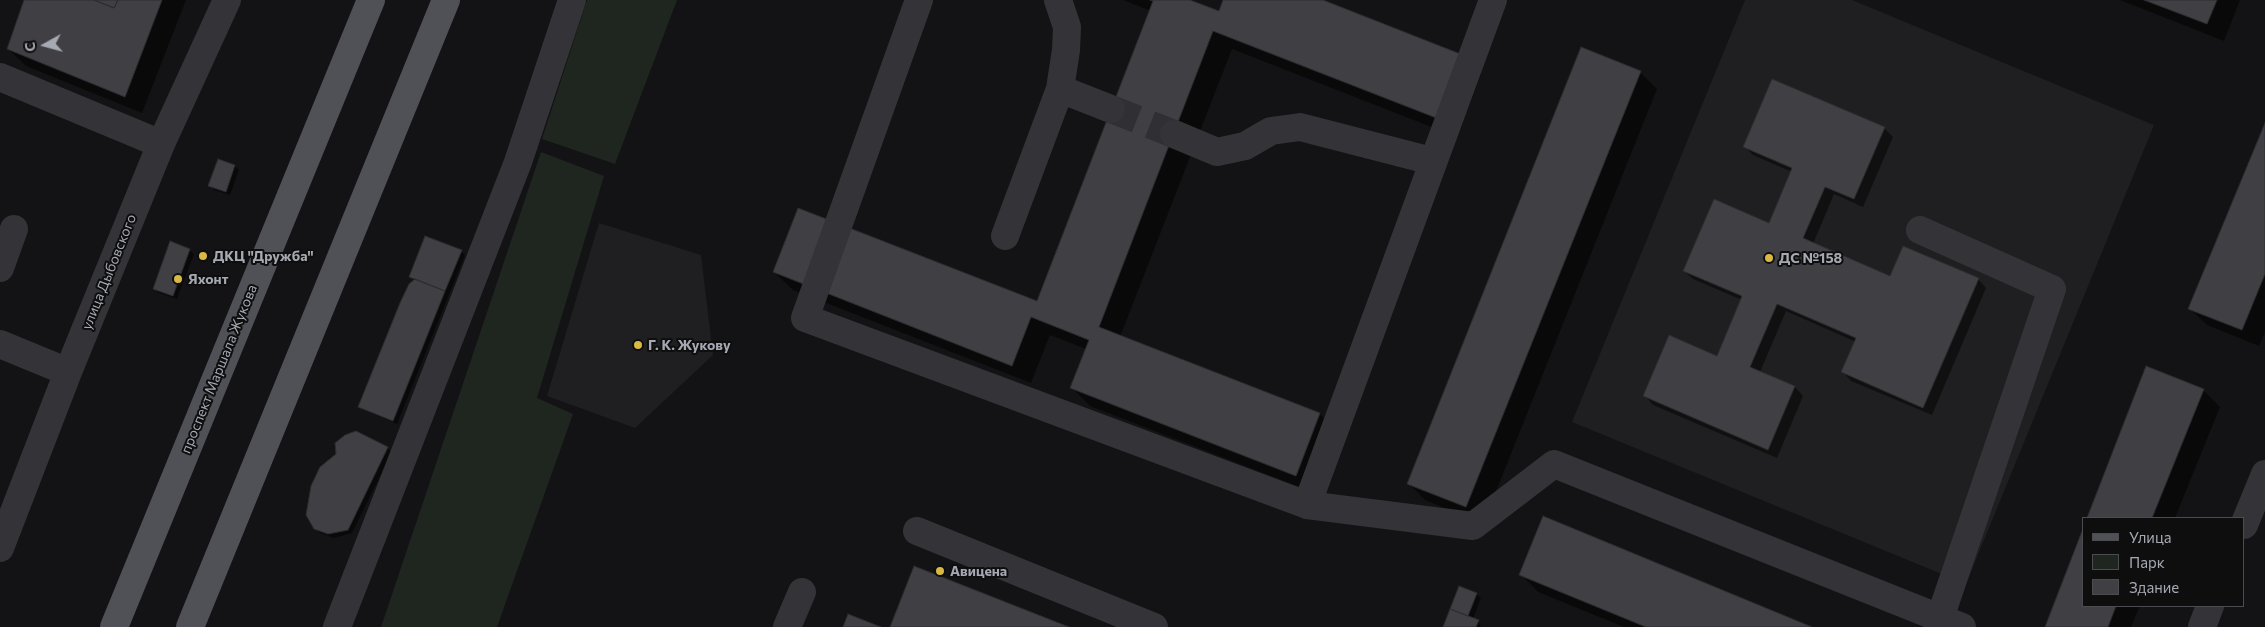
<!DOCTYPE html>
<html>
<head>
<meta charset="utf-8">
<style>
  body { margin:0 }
  #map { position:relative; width:2265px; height:627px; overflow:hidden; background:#131214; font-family:Commissioner,sans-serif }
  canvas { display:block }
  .legend { position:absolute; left:2082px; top:517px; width:162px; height:90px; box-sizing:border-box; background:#0e0e0f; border:1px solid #4b4c50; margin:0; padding:6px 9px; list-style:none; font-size:15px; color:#a6a8b2 }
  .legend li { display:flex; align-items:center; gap:10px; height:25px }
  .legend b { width:25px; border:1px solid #4b4c50 }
  .north { position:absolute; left:20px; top:20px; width:50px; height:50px; -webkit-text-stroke:4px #0e0e0f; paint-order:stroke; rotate:263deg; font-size:14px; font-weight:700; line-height:20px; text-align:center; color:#a6a8b2 }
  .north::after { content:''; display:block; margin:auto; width:18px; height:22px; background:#a6a8b2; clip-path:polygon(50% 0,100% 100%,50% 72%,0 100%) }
</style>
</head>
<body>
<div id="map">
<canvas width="2265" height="627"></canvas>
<ul class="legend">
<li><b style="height:6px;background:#505157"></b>Улица</li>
<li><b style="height:14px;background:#1f2620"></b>Парк</li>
<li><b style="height:14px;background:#404044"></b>Здание</li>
</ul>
<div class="north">С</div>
</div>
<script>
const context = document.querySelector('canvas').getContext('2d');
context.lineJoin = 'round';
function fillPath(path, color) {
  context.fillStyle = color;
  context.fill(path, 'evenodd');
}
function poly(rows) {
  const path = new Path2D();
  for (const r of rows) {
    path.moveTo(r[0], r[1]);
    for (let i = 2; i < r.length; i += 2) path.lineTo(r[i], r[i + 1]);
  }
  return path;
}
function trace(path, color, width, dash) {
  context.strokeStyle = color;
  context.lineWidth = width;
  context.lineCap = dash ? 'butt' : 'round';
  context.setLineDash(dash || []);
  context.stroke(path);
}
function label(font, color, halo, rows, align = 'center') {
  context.font = font + ' Commissioner,sans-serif';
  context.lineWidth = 4;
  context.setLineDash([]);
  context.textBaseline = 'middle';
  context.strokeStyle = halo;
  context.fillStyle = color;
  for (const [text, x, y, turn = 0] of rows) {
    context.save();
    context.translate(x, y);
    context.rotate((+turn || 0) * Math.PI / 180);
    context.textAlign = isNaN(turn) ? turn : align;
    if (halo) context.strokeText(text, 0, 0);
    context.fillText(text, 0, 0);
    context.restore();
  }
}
const built = poly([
  [1745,0,1852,0,2154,125,1966,584,1572,422],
  [599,223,701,255,713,355,635,428,547,396]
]);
const green = poly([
  [587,0,677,0,615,164,542,139],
  [541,152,604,176,537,398,573,414,497,627,381,627]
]);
const shadow = poly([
  [25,0,186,0,142,113,26,66,8,49],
  [1123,0,1191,0,1219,13,1224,0,1319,0,1462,56,1481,74,1457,137,1232,49,1120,337,1320,414,1338,432,1315,493,1090,406,1071,387,1086,349,1050,335,1031,383,793,290,774,272,1038,303,1151,11],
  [2120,0,2240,0,2224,41],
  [1640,72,1657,89,1483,524,1425,500,1408,483],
  [2265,126,2265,332,2259,346,2207,325,2189,308],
  [1884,128,1893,137,1863,207,1834,194,1813,244,1891,277,1978,279,1986,288,1932,415,1851,381,1843,372,1856,342,1786,311,1760,372,1795,387,1803,396,1777,458,1653,405,1645,396,1717,358,1742,300,1693,279,1684,271,1770,224,1792,172,1753,155,1745,147],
  [219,161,235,166,239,170,230,195,214,190,210,185],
  [189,250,194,254,177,299,159,293,154,289],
  [461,251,465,255,397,424,364,410,360,406,415,281,410,276],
  [2147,368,2203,390,2220,407,2175,518,2088,518],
  [387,448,392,452,352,533,334,538,320,533,315,528],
  [1521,574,1809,627,1624,627,1538,592],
  [1476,594,1481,598,1473,619,1478,621,1481,627,1445,627],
  [2084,606,2140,606,2131,627,2046,627]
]);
const building = poly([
  [24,0,94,0,114,8,118,0,162,0,125,97,7,49,24,0],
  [94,0,118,0,114,8,94,0],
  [1150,0,1190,0,1219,11,1223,0,1323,0,1463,55,1439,119,1213,31,1099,327,1320,413,1296,476,1070,388,1089,340,1031,317,1012,366,773,272,798,208,1037,301,1153,1,1150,0],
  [2144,0,2217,0,2207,24,2144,0],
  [1581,47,1641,71,1466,507,1407,484,1581,47],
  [1772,79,1885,127,1854,199,1825,187,1803,238,1890,276,1903,246,1979,278,1923,408,1841,372,1856,338,1777,304,1750,367,1795,386,1768,450,1643,396,1669,335,1717,356,1742,296,1683,271,1714,199,1769,223,1792,168,1743,147,1772,79],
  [2265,123,2265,274,2242,330,2188,309,2265,123],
  [218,159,235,165,226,192,208,186,218,159],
  [425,236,462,250,445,291,409,277,425,236],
  [170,241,190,249,173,296,153,289,170,241],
  [415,279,445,291,393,421,358,407,400,303,409,284,415,279],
  [2146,366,2204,389,2152,518,2087,518,2146,366],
  [356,431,388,447,348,530,328,534,314,529,306,515,311,486,320,467,336,454,335,443,345,435,356,431],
  [1543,516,1812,627,1646,627,1519,575,1543,516],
  [2084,526,2084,606,2116,606,2108,627,2045,627,2084,526],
  [914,566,1069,627,890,627,914,566],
  [1459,586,1477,593,1468,616,1450,609,1459,586],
  [1450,609,1479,620,1476,627,1443,627,1450,609],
  [848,614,881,627,843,627,848,614]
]);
const minorTunnel = poly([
  [1111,109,1174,134]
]);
const minor = poly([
  [919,0,805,318,1307,505,1473,526,1554,464,1962,627],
  [0,77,161,144],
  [1060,89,1111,109],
  [1174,134,1217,152,1245,146,1271,131,1300,127,1432,161],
  [1920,230,2052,289,1940,618],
  [1005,236,1060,89,1066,50,1067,27,1058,0],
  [0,268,14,229],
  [0,344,68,372],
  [1307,505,1493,0],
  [2244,525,2265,474],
  [917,531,1154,627],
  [0,548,68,372,161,144,227,0],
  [337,627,518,162,572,0],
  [787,627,802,592],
  [2202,627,2210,606]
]);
const major = poly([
  [114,627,371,0],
  [190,627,446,0]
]);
const markers = [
  [203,256,5,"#dab844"],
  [1769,258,5,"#dab844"],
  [178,279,5,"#dab844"],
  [638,345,5,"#dab844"],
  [940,571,5,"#dab844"]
];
const poiNames = [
  ["ДКЦ \"Дружба\"",213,256],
  ["ДС №158",1779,258],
  ["Яхонт",188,279],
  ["Г. К. Жукову",648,345],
  ["Авицена",950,571]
];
const streetNames = [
  ["улица Дыбовского",109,272,-68],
  ["проспект Маршала Жукова",219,369,-68]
];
fillPath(built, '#1f1f21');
fillPath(green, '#1f2620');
fillPath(shadow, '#0007');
fillPath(building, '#404044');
trace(building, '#2d2d30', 1);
trace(minorTunnel, '#303034', 28, [28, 14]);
trace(minor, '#343438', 28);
trace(major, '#505157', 28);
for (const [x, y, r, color] of markers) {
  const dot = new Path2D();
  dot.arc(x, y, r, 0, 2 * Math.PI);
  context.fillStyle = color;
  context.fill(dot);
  trace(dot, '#0e0e0f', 2);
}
label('bold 14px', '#a6a8b2', '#0e0e0f', poiNames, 'left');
label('14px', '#a6a8b2', '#0e0e0f', streetNames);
</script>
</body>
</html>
